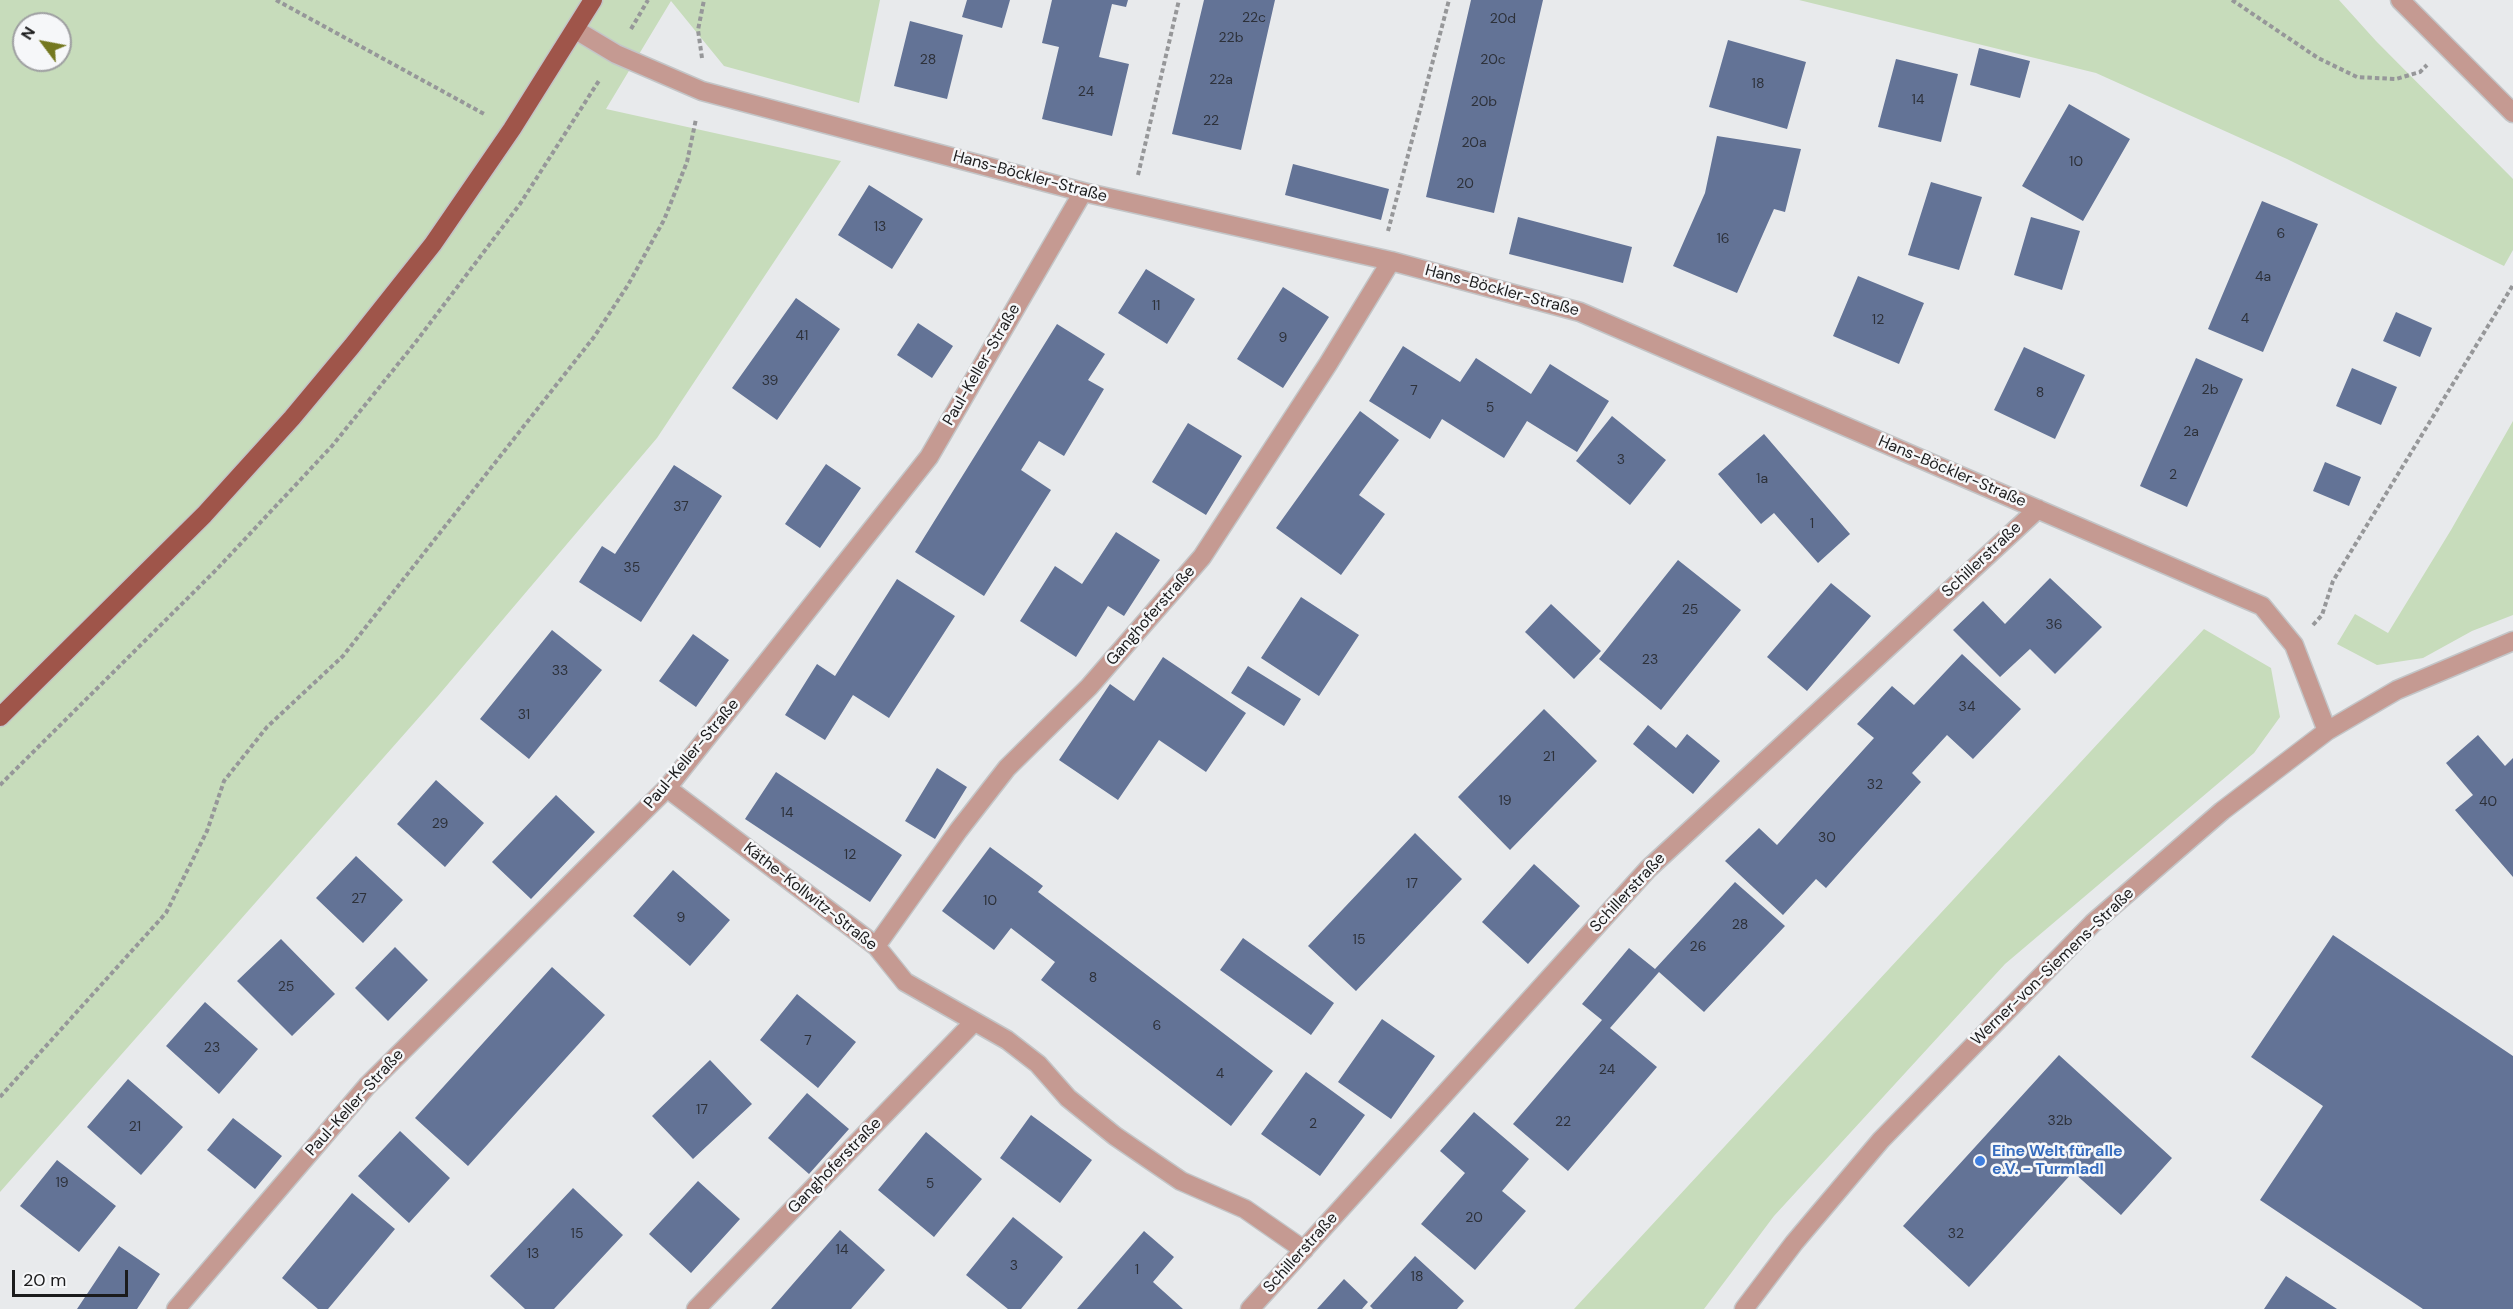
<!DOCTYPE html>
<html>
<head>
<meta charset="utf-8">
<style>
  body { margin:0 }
  #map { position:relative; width:2513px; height:1309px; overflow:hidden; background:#e8eaec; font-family:"DM Sans",sans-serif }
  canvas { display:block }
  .north { position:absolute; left:12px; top:12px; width:60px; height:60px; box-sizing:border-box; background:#f6f7f9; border:2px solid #9e9fa1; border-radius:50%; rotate:302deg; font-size:16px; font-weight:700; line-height:24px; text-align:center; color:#1b1b1c }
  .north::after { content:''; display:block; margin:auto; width:21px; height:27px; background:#747820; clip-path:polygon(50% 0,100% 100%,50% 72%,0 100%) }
  .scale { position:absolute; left:12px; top:1270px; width:116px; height:27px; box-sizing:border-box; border:3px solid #1b1b1c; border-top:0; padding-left:8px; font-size:18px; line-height:21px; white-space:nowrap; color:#1b1b1c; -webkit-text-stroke:4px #f6f7f9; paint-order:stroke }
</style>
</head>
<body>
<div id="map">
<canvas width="2513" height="1309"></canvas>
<div class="north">N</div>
<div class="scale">20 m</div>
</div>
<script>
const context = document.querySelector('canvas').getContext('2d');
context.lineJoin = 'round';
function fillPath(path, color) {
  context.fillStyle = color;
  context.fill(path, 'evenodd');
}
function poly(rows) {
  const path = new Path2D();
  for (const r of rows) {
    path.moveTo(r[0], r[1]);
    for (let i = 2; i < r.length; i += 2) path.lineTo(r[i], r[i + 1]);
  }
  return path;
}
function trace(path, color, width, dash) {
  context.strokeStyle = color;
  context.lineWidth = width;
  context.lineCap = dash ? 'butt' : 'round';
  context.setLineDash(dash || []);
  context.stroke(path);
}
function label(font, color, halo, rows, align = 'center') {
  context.font = font + ' "DM Sans",sans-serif';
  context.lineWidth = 5;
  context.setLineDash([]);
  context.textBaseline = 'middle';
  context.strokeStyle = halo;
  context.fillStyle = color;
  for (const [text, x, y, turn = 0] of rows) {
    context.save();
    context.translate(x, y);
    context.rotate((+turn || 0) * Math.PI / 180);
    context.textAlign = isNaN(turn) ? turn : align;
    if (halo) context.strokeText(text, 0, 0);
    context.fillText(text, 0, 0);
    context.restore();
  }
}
const green = poly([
  [0,0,880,0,859,103,724,66,671,1,606,109,841,161,657,438,437,697,0,1192],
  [24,24,60,24,60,60,24,60],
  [1799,0,2339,0,2376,41,2513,179,2513,250,2504,266,2287,159,2096,73],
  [2513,421,2513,615,2472,631,2423,658,2377,665,2337,644,2355,614,2388,633,2451,530],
  [2204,629,2271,668,2280,717,2254,753,2005,964,1774,1216,1704,1309,1574,1309]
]);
const building = poly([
  [967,0,1010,0,1002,28,962,17],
  [1052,0,1128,0,1126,7,1112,4,1099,57,1129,64,1112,136,1042,119,1059,47,1042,43],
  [1204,0,1275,0,1241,150,1172,134],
  [1471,0,1543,0,1494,213,1426,197],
  [910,21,963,35,947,99,894,86],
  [1728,40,1806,62,1787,129,1709,107],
  [1979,48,2030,61,2020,98,1970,85],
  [1896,59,1958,74,1941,142,1878,127],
  [2069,104,2130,139,2083,221,2022,186],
  [1717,136,1801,149,1785,212,1774,209,1737,293,1673,266,1705,193],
  [1293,164,1389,189,1381,220,1285,195],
  [1931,182,1982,197,1959,270,1908,255],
  [869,185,923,219,892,269,838,235],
  [2262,201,2318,224,2263,352,2208,329],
  [1518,217,1632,247,1623,283,1509,254],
  [2031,217,2080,231,2062,290,2014,275],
  [1146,269,1195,299,1167,344,1118,313],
  [1858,276,1924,303,1899,364,1833,336],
  [1283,287,1329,317,1283,388,1237,359],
  [796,298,840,329,777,420,732,388],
  [2396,312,2432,328,2420,357,2383,341],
  [918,323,953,346,932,378,897,355],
  [1057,324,1105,354,1088,380,1104,389,1064,456,1039,441,1021,470,1051,490,984,596,915,552],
  [1403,346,1460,382,1476,358,1531,394,1550,364,1609,401,1577,452,1527,421,1504,458,1442,419,1430,439,1369,401],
  [2024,347,2085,375,2055,439,1994,410],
  [2196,358,2243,379,2187,507,2140,486],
  [2352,368,2397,387,2381,425,2336,406],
  [1360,411,1399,440,1359,495,1385,514,1341,575,1276,528],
  [1612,416,1666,460,1630,505,1576,461],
  [1188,423,1242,456,1206,515,1152,482],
  [1764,434,1850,534,1818,563,1774,513,1761,524,1718,474],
  [2325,462,2361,477,2349,506,2313,491],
  [826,464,861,488,820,548,785,524],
  [674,465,722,496,641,622,579,582,602,546,615,554],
  [1116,532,1160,560,1124,616,1108,606,1076,657,1020,621,1055,566,1082,584],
  [1678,560,1741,610,1661,710,1599,659],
  [2050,578,2102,627,2055,674,2030,649,2000,677,1953,630,1983,601,2005,624],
  [897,579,955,616,889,718,853,695,825,740,785,715,817,664,835,676],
  [1831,583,1871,616,1807,691,1767,657],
  [1301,597,1359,635,1319,696,1261,658],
  [1551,604,1601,651,1574,679,1525,632],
  [552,630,602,670,529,759,480,719],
  [693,634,729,660,696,707,659,681],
  [1962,654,2021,709,1973,759,1947,735,1912,773,1921,782,1826,888,1816,879,1783,915,1725,861,1759,828,1777,845,1874,738,1857,724,1892,686,1914,705],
  [1163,657,1246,713,1206,772,1159,740,1118,800,1059,760,1110,684,1134,701],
  [1248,666,1301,699,1284,726,1231,693],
  [1544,709,1597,761,1510,850,1458,797],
  [1648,725,1676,748,1687,734,1720,761,1693,794,1633,744],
  [2478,735,2505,766,2513,758,2513,877,2455,810,2473,795,2446,763],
  [937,768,967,787,935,839,905,821],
  [776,772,902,855,870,902,745,819],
  [436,780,484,823,445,867,397,824],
  [556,795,595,832,531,899,492,862],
  [1415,833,1462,879,1356,991,1308,946],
  [990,847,1043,886,1038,892,1273,1071,1231,1126,1041,980,1055,962,1011,928,994,950,942,911],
  [356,856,403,900,363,943,316,898],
  [1534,864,1580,906,1528,964,1482,922],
  [673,870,730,920,690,966,633,916],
  [1735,882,1785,926,1704,1012,1659,972,1610,1028,1657,1067,1568,1171,1513,1124,1602,1020,1582,1004,1629,948,1655,969],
  [2333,935,2513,1056,2513,1309,2423,1309,2260,1200,2323,1106,2251,1057],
  [1243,938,1334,1003,1311,1035,1220,970],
  [281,939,335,994,292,1036,237,981],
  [395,947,428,980,388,1021,355,988],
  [552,967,605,1015,468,1166,415,1118],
  [797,994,856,1042,818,1088,760,1040],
  [205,1002,258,1049,219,1094,166,1046],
  [1382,1019,1435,1056,1391,1119,1338,1082],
  [2059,1055,2172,1158,2121,1215,2073,1172,1969,1287,1903,1226],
  [710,1060,752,1104,693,1159,652,1116],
  [1306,1072,1365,1115,1320,1176,1261,1134],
  [128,1079,183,1127,141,1175,87,1127],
  [807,1093,849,1129,809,1174,768,1138],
  [1474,1112,1529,1159,1502,1191,1526,1211,1475,1270,1421,1224,1465,1173,1440,1151],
  [1031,1115,1092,1160,1060,1203,1000,1158],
  [233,1118,282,1156,255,1189,207,1150],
  [400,1131,450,1178,409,1223,358,1176],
  [926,1132,982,1179,934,1237,878,1190],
  [57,1160,116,1206,79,1252,20,1206],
  [698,1181,740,1219,691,1273,649,1234],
  [573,1188,623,1235,554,1309,525,1309,490,1276],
  [352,1193,395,1229,328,1309,318,1309,282,1278],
  [1013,1217,1063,1257,1021,1309,1008,1309,966,1275],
  [840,1230,885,1270,851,1309,771,1309],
  [1144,1231,1174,1257,1153,1282,1183,1309,1077,1309],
  [119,1246,160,1274,137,1309,77,1309],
  [1415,1256,1464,1301,1457,1309,1373,1309,1370,1306],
  [2286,1276,2337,1309,2264,1309],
  [1344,1279,1368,1302,1362,1309,1317,1309]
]);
const path = poly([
  [276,0,486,115],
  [2232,0,2318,58,2357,77,2396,79,2420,72,2427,65],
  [631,29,648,0],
  [702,58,698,30,704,0],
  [1138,175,1179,0],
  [1388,231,1449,0],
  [2313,625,2322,615,2333,581,2513,285],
  [0,785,216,570,332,446,415,343,520,204,600,79],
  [0,1097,166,913,207,831,224,781,267,727,343,656,594,337,628,285,664,220,687,162,696,119]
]);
const minor = poly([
  [2400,0,2513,113],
  [576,30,616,54,702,91,1083,192,1391,261,1580,312,2262,606,2294,645,2327,731],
  [667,788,876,946,905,982,1007,1040,1038,1064,1068,1098,1115,1136,1181,1181,1245,1209,1304,1250],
  [876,946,958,831,1007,768,1089,687,1202,557,1328,364,1391,261],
  [176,1309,367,1086,667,788,929,457,1083,192],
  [696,1309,973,1023],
  [1250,1309,1648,869,2038,509],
  [1744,1309,1794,1243,1881,1140,2093,923,2222,811,2327,731,2397,690,2513,641]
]);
const major = poly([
  [0,717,204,515,292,418,352,346,433,244,512,129,593,0]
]);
const markers = [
  [1980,1161,6,"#3f7fe0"]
];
const numberNames = [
  ["22c",1254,18],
  ["20d",1503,19],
  ["22b",1231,38],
  ["28",928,60],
  ["20c",1493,60],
  ["22a",1221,80],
  ["18",1758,84],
  ["24",1086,92],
  ["14",1918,100],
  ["20b",1484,102],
  ["22",1211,121],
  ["20a",1474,143],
  ["10",2076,162],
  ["20",1465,184],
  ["13",880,227],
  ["6",2281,234],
  ["16",1723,239],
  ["4a",2263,277],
  ["11",1156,306],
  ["4",2245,319],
  ["12",1878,320],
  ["41",802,336],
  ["9",1283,338],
  ["39",770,381],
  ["2b",2210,390],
  ["7",1414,391],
  ["8",2040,393],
  ["5",1490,408],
  ["2a",2191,432],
  ["3",1621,460],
  ["2",2173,475],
  ["1a",1762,479],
  ["37",681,507],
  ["1",1812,524],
  ["35",632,568],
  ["25",1690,610],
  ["36",2054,625],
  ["23",1650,660],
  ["33",560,671],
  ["34",1967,707],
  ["31",524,715],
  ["21",1549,757],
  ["32",1875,785],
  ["19",1505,801],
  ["40",2488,802],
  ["14",787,813],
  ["29",440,824],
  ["30",1827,838],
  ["12",850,855],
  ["17",1412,884],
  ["27",359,899],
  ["10",990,901],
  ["9",681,918],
  ["28",1740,925],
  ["15",1359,940],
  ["26",1698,947],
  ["8",1093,978],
  ["25",286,987],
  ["6",1157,1026],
  ["7",808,1041],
  ["23",212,1048],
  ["24",1607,1070],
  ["4",1220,1074],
  ["17",702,1110],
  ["32b",2060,1121],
  ["22",1563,1122],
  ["2",1313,1124],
  ["21",135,1127],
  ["19",62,1183],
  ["5",930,1184],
  ["20",1474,1218],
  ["15",577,1234],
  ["32",1956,1234],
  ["14",842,1250],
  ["13",533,1254],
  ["3",1014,1266],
  ["1",1137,1270],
  ["18",1417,1277]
];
const streetNames = [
  ["Hans-Böckler-Straße",1030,177,15],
  ["Hans-Böckler-Straße",1502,291,15],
  ["Paul-Keller-Straße",982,365,-60],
  ["Hans-Böckler-Straße",1952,472,23],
  ["Schillerstraße",1982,560,-43],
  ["Ganghoferstraße",1151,616,-49],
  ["Paul-Keller-Straße",692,754,-50],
  ["Schillerstraße",1628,893,-47],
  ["Käthe-Kollwitz-Straße",810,897,38],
  ["Werner-von-Siemens-Straße",2053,967,-44],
  ["Paul-Keller-Straße",355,1103,-48],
  ["Ganghoferstraße",835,1166,-46],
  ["Schillerstraße",1301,1253,-48]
];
const shopNames = [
  ["Eine Welt für alle",1992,1152],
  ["e.V. - Turmladl",1992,1170]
];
fillPath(green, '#c7dcbb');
fillPath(building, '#637396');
trace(minor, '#c3c5c7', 21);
trace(major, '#c3c5c7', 21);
trace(path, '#969799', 4, [4.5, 3]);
trace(minor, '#c59a92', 18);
trace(major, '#9f554a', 18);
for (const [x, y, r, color] of markers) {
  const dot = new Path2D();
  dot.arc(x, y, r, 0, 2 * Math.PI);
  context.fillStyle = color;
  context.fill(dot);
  trace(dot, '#f6f7f9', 2);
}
label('14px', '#2d313a', null, numberNames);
label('16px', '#1b1b1c', '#f6f7f9', streetNames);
label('bold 16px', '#366cbe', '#f6f7f9', shopNames, 'left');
</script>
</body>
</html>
